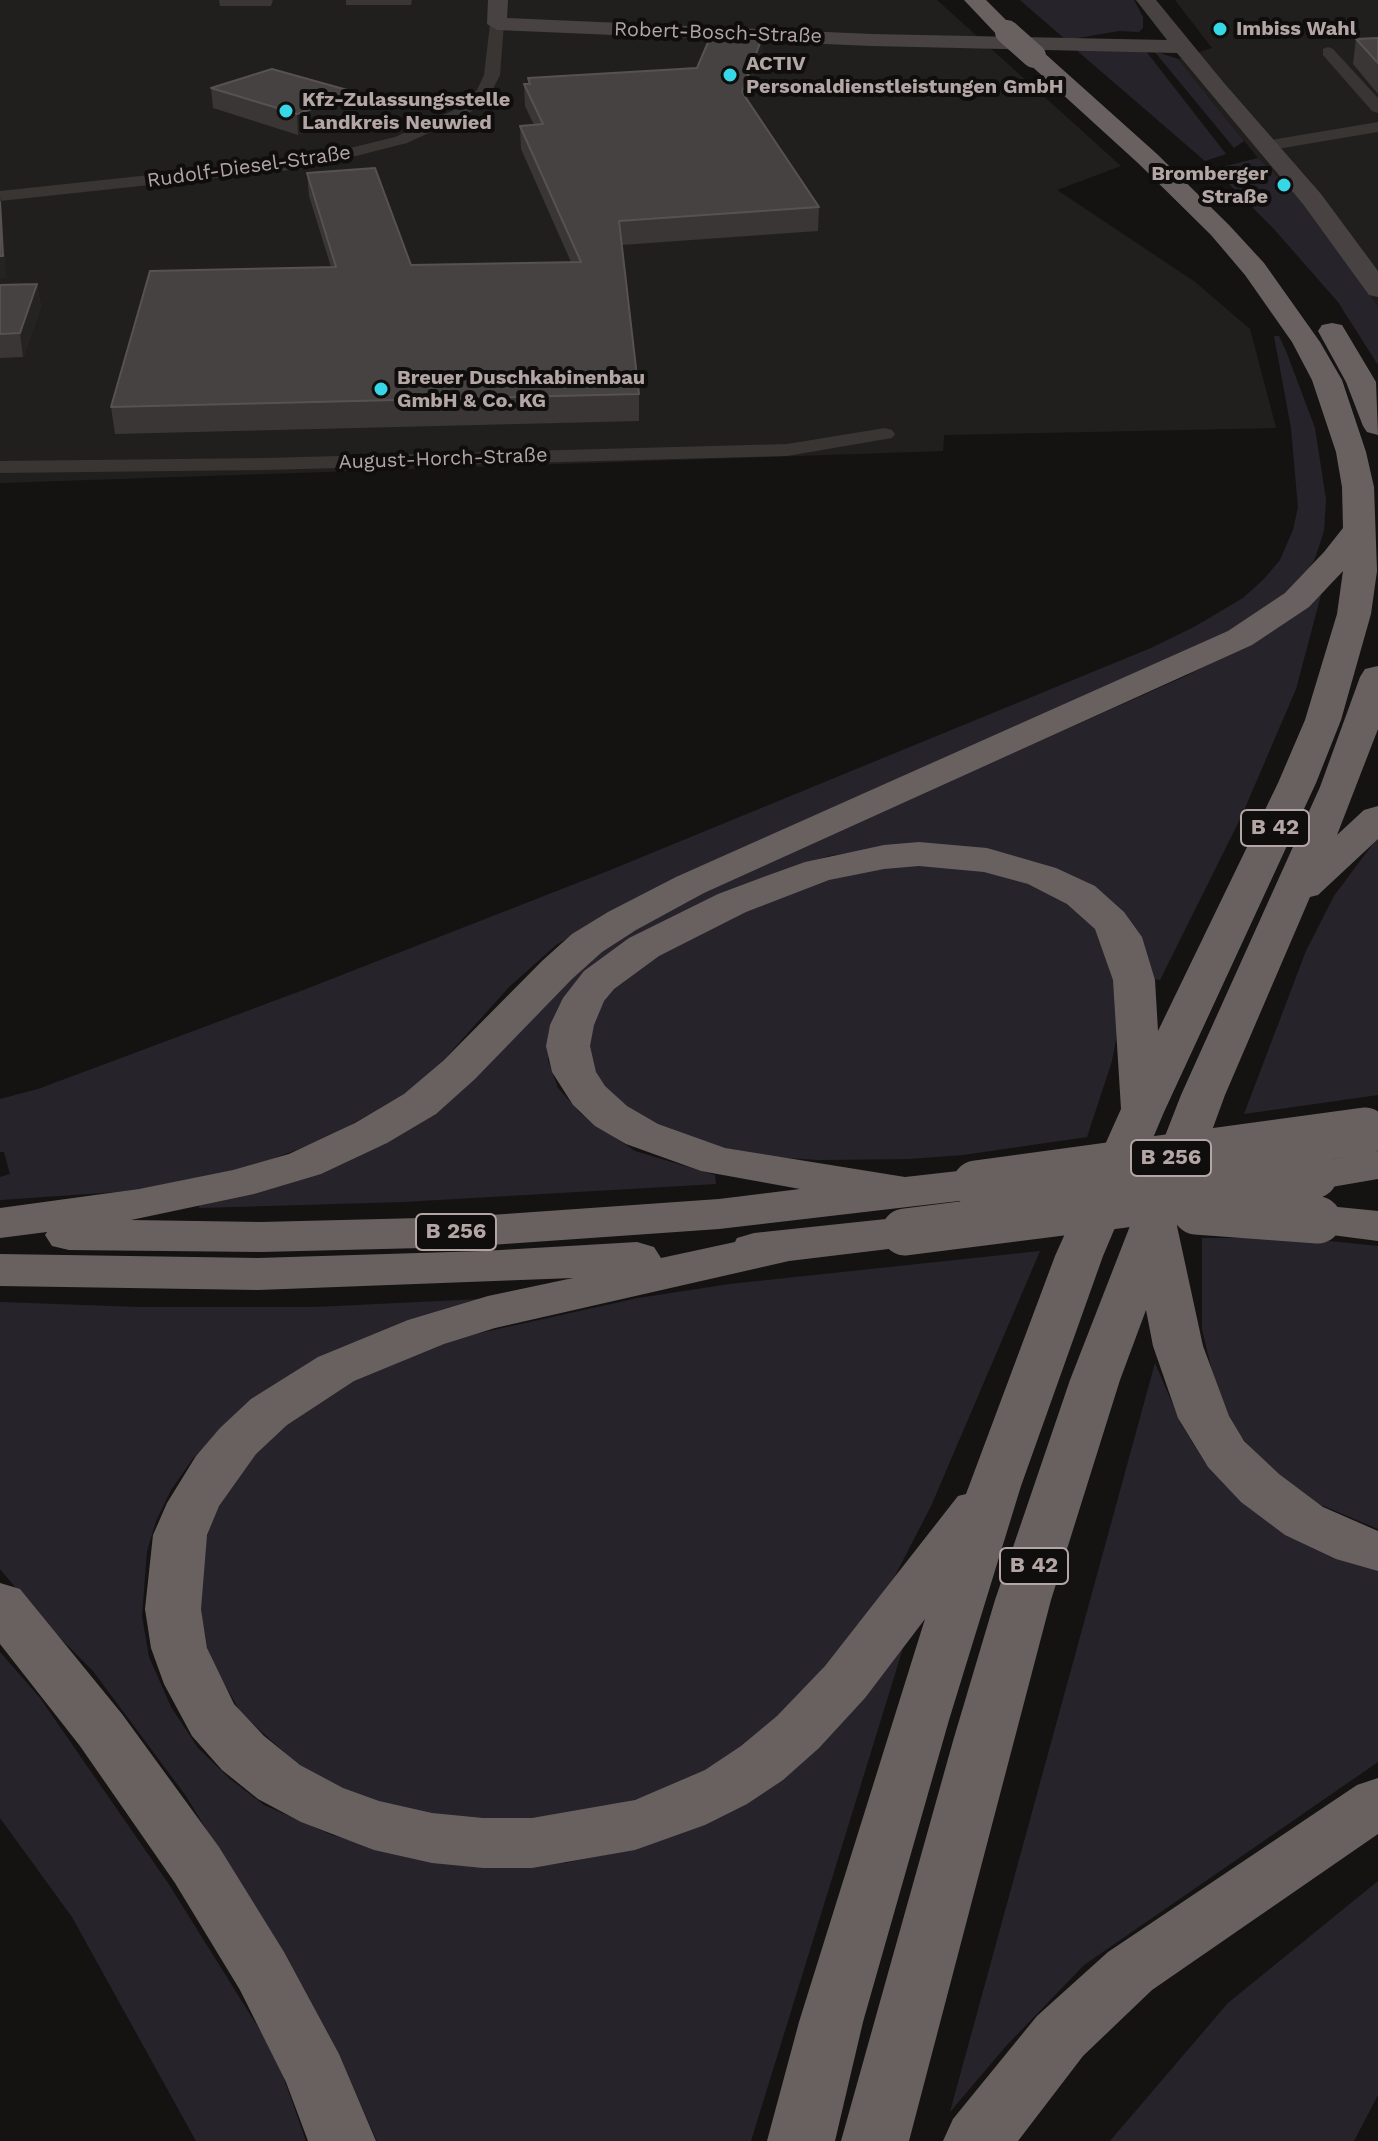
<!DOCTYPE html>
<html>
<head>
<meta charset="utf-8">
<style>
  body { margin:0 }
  canvas { display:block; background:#141312 }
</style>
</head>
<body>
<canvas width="1378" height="2141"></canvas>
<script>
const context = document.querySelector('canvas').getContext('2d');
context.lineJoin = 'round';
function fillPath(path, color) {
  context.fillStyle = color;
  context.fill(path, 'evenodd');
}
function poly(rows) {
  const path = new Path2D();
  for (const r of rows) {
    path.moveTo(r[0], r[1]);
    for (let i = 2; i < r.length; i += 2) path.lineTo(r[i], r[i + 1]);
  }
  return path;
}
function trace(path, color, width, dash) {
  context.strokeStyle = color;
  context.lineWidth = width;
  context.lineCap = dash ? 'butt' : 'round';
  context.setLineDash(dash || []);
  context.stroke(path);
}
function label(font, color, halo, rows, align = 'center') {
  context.font = font + ' "Work Sans",sans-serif';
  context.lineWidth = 8;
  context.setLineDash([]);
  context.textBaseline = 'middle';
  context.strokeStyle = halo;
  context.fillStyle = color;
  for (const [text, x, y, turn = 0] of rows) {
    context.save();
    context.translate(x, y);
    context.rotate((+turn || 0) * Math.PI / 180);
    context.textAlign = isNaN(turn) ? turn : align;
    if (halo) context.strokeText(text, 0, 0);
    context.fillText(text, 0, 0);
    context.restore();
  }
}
const built = poly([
  [0,0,937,0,1121,166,1057,190,1195,282,1250,329,1276,428,944,435,943,451,0,483],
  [1175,0,1378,0,1378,306,1302,200,1258,158,1178,59,1212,48]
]);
const green = poly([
  [1020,0,1134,0,1143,17,1143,28,1139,32,1119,31,1066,40],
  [1074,48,1145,50,1226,154,1205,161],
  [1154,51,1178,59,1244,141,1234,148],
  [1258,158,1302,200,1378,306,1378,365,1338,302,1273,228,1214,169],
  [1274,336,1279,336,1286,351,1315,428,1326,500,1324,531,1314,561,1295,588,1248,624,620,906,556,945,509,987,422,1084,326,1139,269,1160,195,1181,117,1192,0,1200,0,1177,10,1174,4,1152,0,1152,0,1099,38,1089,306,989,608,871,1151,648,1194,627,1243,598,1264,579,1280,560,1293,530,1298,507,1291,428],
  [1322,591,1296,689,1242,815,1160,980,1147,978,1067,875,1038,863,1004,855,872,849,829,856,793,867,561,1003,548,1033,548,1060,558,1088,581,1114,635,1151,715,1175,716,1184,403,1202,199,1208,200,1201,331,1161,626,925,1186,676,1232,652],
  [1378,837,1378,1095,1244,1114,1306,951,1334,896],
  [956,863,1054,891,1092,919,1114,961,1118,1030,1112,1061,1087,1137,963,1155,909,1159,819,1160,757,1156,711,1148,635,1115,592,1074,584,1047,601,997,653,956,788,891,876,865],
  [1202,1238,1300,1238,1378,1246,1378,1529,1319,1504,1271,1470,1235,1430,1215,1384,1202,1329],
  [1040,1251,931,1506,883,1599,768,1732,687,1784,604,1809,530,1821,436,1818,359,1799,295,1762,241,1713,209,1657,200,1604,201,1556,216,1507,240,1464,282,1420,332,1388,426,1345,638,1298,730,1284],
  [481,1299,222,1430,194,1457,171,1490,156,1521,147,1551,142,1616,149,1657,171,1707,198,1748,230,1779,264,1805,332,1835,394,1852,502,1867,565,1863,638,1848,707,1824,765,1791,907,1635,751,2141,377,2141,342,2062,301,1985,186,1796,93,1671,45,1623,0,1569,0,1302,138,1307,315,1307],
  [1155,1363,1181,1424,1206,1464,1378,1569,1378,1762,1084,1965,1006,2046,950,2112],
  [0,1652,40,1698,168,1883,276,2056,306,2141,196,2141,72,1917,0,1818],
  [1378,1881,1378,2095,1354,2141,1110,2141,1228,2003]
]);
const street = poly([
  [497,20,504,24,500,75,490,95,466,116,407,143,309,168,0,201,0,191,309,158,395,137,454,110,477,90,484,75,490,24,497,20],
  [1328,47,1333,49,1378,98,1378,113,1372,111,1323,55,1323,49,1328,47],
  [1378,122,1378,132,1265,151,1257,146,1265,141,1378,122],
  [885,428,892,430,895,434,892,438,787,456,265,470,0,473,0,461,265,458,787,444,885,428]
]);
const secondary = poly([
  [488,0,508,0,507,18,872,34,1167,40,1136,0,1156,0,1224,83,1321,194,1378,271,1378,297,1369,295,1303,204,1177,53,872,46,497,30,487,24,488,0]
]);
const highway = poly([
  [964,0,986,0,1018,32,1015,37,999,37,964,0],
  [1034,49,1042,51,1157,154,1229,225,1264,263,1320,342,1342,380,1366,452,1374,487,1377,571,1371,614,1341,720,1316,783,1164,1112,1103,1256,1021,1486,949,1720,863,2022,835,2141,767,2141,799,2022,925,1619,865,1698,819,1748,783,1780,747,1804,705,1825,635,1850,532,1868,483,1868,432,1863,374,1850,301,1822,258,1799,222,1770,192,1736,164,1684,151,1648,145,1609,153,1535,167,1503,196,1456,220,1428,251,1399,318,1357,408,1320,488,1296,573,1278,258,1290,0,1286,0,1254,258,1258,483,1251,637,1242,654,1247,661,1258,735,1242,737,1238,754,1233,905,1217,922,1221,929,1232,922,1243,905,1247,789,1261,495,1328,444,1344,354,1381,287,1425,256,1454,219,1506,207,1535,201,1609,207,1648,234,1704,264,1736,300,1765,343,1788,379,1801,432,1813,483,1818,532,1818,635,1800,705,1770,741,1746,777,1716,825,1666,958,1496,966,1494,1055,1256,1121,1109,1113,980,1095,929,1067,904,1028,884,984,872,919,866,884,869,829,880,746,912,659,956,614,989,604,1001,594,1025,590,1046,596,1072,605,1086,627,1106,658,1124,725,1148,905,1177,976,1169,992,1174,999,1184,992,1194,976,1199,719,1229,462,1247,261,1252,69,1250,52,1246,45,1235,47,1232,0,1238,0,1208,139,1189,233,1170,289,1154,355,1123,404,1094,443,1061,542,961,572,934,608,912,676,877,1228,631,1285,593,1324,552,1343,528,1342,487,1336,452,1312,380,1292,342,1245,275,1211,235,1139,164,1026,61,1023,56,1026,51,1034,49],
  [1343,571,1337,614,1305,720,1278,783,1158,1031,1155,980,1142,937,1124,912,1095,886,1056,868,987,848,919,842,884,845,805,862,766,876,718,894,629,938,584,971,563,998,550,1025,546,1046,552,1072,573,1105,595,1126,626,1144,701,1171,800,1189,719,1199,462,1217,261,1222,131,1220,254,1194,321,1174,387,1143,436,1114,475,1079,572,979,602,952,636,930,704,893,1252,645,1309,607,1343,571],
  [1332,323,1342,325,1376,382,1378,435,1367,432,1363,426,1346,382,1318,331,1322,325,1332,323],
  [1378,666,1378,729,1337,835,1364,810,1378,806,1378,839,1318,895,1310,897,1225,1095,1177,1226,1203,1346,1229,1416,1244,1441,1279,1474,1323,1507,1378,1531,1378,1571,1336,1559,1285,1535,1241,1502,1208,1467,1178,1418,1153,1346,1146,1310,1120,1380,1051,1600,909,2141,841,2141,953,1741,995,1600,1070,1380,1181,1095,1320,787,1360,677,1365,669,1378,666],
  [1378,1151,1378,1179,1314,1190,1298,1185,1291,1175,1298,1165,1378,1151],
  [1318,1205,1378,1211,1378,1241,1301,1231,1294,1220,1301,1209,1318,1205],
  [0,1583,20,1589,122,1714,219,1847,284,1952,339,2054,376,2141,308,2141,286,2082,240,1990,175,1883,80,1746,0,1644,0,1583],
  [1378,1778,1378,1834,1152,1990,1083,2056,1018,2141,943,2141,953,2119,1037,2016,1108,1952,1357,1785,1378,1778]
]);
const highwayBridgeFar1 = poly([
  [1007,32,1034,56]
]);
const highwayBridge = poly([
  [976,1184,1365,1131],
  [1196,1211,1318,1220],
  [905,1232,1118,1205,1314,1175]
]);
const wall = poly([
  [219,0,273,0,271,6,220,6],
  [346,0,412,0,411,5,346,5],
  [1378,38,1378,94,1353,64,1356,39],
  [763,56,747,100,819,207,818,231,622,245,639,394,639,421,115,434,111,407,331,267,309,196,307,173,411,265,571,262,521,149,520,126,534,125,525,106,524,84,528,84,528,78,697,68],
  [211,88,359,114,298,135,213,108],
  [37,284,41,307,23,357,0,358,0,285]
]);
const shadedWall = poly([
  [763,35,763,56,742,114,742,92],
  [358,93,359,114,298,135,297,114],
  [0,197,3,217,6,278,0,279],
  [37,284,41,307,23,357,20,333]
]);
const building = poly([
  [712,33,763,35,742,92,819,207,619,221,639,394,111,407,150,271,336,267,307,173,375,168,411,265,581,262,520,126,543,124,524,84,530,84,528,78,697,68,712,33],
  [1378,38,1378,63,1356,39,1378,38],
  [272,69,358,93,297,114,211,88,272,69],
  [0,202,3,256,0,256,0,202],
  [37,284,20,333,0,334,0,285,37,284]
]);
const markers = [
  [1220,29,8,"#36d7e7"],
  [730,75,8,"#36d7e7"],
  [286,111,8,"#36d7e7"],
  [1284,185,8,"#36d7e7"],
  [381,389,8,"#36d7e7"]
];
const farPoinames = [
  ["Imbiss Wahl",1236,29],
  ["ACTIV",746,64],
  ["Personaldienstleistungen GmbH",746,87],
  ["Kfz-Zulassungsstelle",302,100],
  ["Landkreis Neuwied",302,123],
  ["Bromberger",1268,174,"right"],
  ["Straße",1268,197,"right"],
  ["Breuer Duschkabinenbau",397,378],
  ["GmbH & Co. KG",397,401]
];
const farStreetnames = [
  ["Robert-Bosch-Straße",718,33,2],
  ["Rudolf-Diesel-Straße",249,167,-8],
  ["August-Horch-Straße",443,459,-2]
];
const shields = [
  [1275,828,68],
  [1171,1158,80],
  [456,1232,80],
  [1034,1566,68]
];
const shieldNames = [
  ["B 42",1275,828],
  ["B 256",1171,1158],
  ["B 256",456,1232],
  ["B 42",1034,1566]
];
fillPath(built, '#211f1e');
fillPath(green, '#27232b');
fillPath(street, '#383533');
fillPath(secondary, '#484342');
fillPath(highway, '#696160');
trace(highwayBridgeFar1, '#696160', 24);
trace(highwayBridge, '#696160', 47);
fillPath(wall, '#393635');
fillPath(shadedWall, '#252322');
fillPath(building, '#464241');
trace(building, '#575251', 2);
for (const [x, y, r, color] of markers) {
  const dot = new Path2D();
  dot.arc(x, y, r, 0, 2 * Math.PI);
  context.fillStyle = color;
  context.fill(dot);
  trace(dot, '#0f0e0d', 3);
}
label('bold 20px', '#b3a6a4', '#0f0e0d', farPoinames, 'left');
label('20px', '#b3a6a4', '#0f0e0d', farStreetnames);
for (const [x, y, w] of shields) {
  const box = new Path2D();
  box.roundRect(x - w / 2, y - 18, w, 36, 6);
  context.fillStyle = '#0f0e0d';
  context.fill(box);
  trace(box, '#b3a6a4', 2);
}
label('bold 22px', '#b3a6a4', null, shieldNames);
</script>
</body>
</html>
